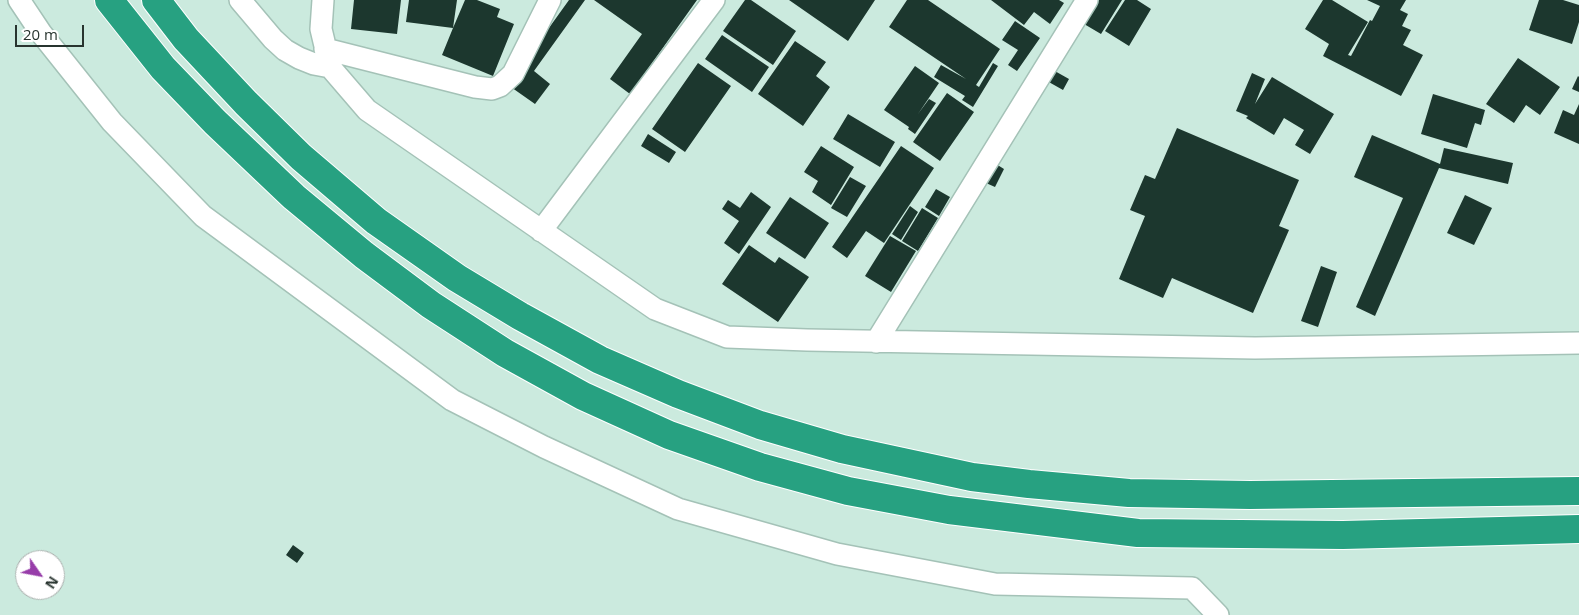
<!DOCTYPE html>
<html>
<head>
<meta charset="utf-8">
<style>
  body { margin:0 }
  #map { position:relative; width:1579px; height:615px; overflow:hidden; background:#cbeade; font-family:"Open Sans",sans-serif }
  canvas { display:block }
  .north { position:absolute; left:15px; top:550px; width:50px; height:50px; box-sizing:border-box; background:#fff; border:1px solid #a9aeac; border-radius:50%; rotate:123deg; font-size:14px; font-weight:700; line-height:20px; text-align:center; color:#28342f }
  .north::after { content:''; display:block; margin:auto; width:18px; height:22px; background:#973da9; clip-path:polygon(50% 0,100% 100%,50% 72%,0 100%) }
  .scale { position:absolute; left:15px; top:25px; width:69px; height:22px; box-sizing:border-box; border:2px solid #28342f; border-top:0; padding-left:6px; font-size:15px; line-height:18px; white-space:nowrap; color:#28342f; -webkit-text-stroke:4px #fff; paint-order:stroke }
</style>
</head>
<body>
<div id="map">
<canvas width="1579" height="615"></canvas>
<div class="north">N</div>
<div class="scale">20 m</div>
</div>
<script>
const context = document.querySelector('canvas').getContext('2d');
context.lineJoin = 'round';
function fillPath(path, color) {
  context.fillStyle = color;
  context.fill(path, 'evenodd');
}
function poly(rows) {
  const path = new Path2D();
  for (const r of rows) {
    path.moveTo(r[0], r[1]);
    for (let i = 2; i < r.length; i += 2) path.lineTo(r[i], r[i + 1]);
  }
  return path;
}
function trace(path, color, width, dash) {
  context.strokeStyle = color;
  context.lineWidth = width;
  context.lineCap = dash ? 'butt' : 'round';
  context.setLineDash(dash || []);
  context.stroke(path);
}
const building = poly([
  [354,0,401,0,397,34,351,29],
  [409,0,457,0,453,28,465,0,477,0,500,9,497,17,514,24,493,76,442,55,453,28,406,22],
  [569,0,585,0,534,71,550,84,535,104,508,85],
  [594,0,697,0,630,94,610,79,642,34],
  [745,0,751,0,796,31,773,65,723,31],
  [789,0,875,0,848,41],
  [907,0,928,0,1000,49,976,85,979,87,993,63,998,66,973,107,962,100,965,96,934,77,941,65,966,79,889,27],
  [991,0,1059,0,1064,3,1050,24,1034,12,1024,25],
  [1092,0,1122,0,1101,34,1079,21],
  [1125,0,1137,0,1151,9,1129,46,1105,31],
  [1323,0,1332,0,1368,22,1348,55,1351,56,1370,20,1372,21,1380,6,1367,0,1406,0,1400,10,1408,14,1402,26,1411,30,1403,45,1423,55,1401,96,1323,56,1329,44,1305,29],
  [1539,0,1563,0,1579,5,1579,22,1572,44,1529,30],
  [1015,21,1040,38,1017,71,1008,65,1018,50,1002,40],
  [722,35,769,67,752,92,705,59],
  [795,41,826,62,816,76,830,87,803,126,758,94],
  [1518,58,1560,87,1540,115,1526,105,1514,123,1486,104],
  [698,63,731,86,685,152,652,129],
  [915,66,939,83,918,114,929,99,936,103,915,134,908,129,909,127,884,110],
  [1053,70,1069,79,1063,90,1047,81],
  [1252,73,1265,79,1255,104,1272,77,1334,114,1310,154,1295,145,1304,130,1284,118,1274,135,1246,118,1248,116,1236,111],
  [1578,76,1579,77,1579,92,1572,89],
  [947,93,974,112,940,161,913,142],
  [1433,94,1485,110,1481,125,1475,123,1467,148,1421,134],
  [1579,104,1579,144,1554,133,1563,110,1574,115],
  [848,114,895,142,880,167,833,139],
  [1177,128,1299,180,1279,226,1289,230,1253,313,1172,278,1163,298,1119,279,1145,216,1130,210,1145,175,1155,179],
  [648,134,676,152,669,163,641,146],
  [1372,135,1440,164,1444,148,1513,163,1508,184,1439,168,1375,316,1356,307,1403,198,1354,177],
  [821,146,854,167,831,205,812,192,818,181,804,172],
  [901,146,934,168,884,243,866,231,847,258,832,247],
  [996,164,1004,169,995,187,986,183],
  [850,177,866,186,847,217,831,208],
  [936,189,950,197,939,216,925,207],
  [751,192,771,207,739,254,724,243,739,221,722,209,728,200,740,208],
  [1465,195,1492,208,1474,245,1447,233],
  [790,197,829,223,805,259,766,233],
  [910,206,918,212,901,240,892,234],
  [922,208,938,218,918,251,902,241],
  [890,236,916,251,891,292,865,276],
  [749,245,775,263,779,257,809,277,778,322,722,284],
  [1321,266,1337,272,1318,327,1301,321],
  [293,545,304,553,297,563,286,555]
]);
const street = poly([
  [19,0,41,33,112,122,203,216,452,400,544,447,678,509,837,554,995,584,1192,588,1218,615],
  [240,0,273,39,285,50,299,58,314,64,330,67],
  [323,0,321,29,330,67,367,110,655,309,727,337,807,340,1255,348,1579,343],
  [325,49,475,87,492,89,500,86,513,74,550,0],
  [541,231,714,0],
  [876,342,1087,0]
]);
const highway = poly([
  [109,0,163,68,215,122,294,197,364,255,431,305,505,353,583,396,669,435,760,467,848,491,949,510,1138,533,1343,535,1579,529],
  [156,0,186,39,246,103,301,157,376,221,457,278,520,316,600,360,678,394,760,425,842,449,972,477,1029,484,1129,493,1250,495,1579,491]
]);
fillPath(building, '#1c372e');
trace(street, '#a4c2b7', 24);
trace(highway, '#fff', 30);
trace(street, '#fff', 21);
trace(highway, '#27a181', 28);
</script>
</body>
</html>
